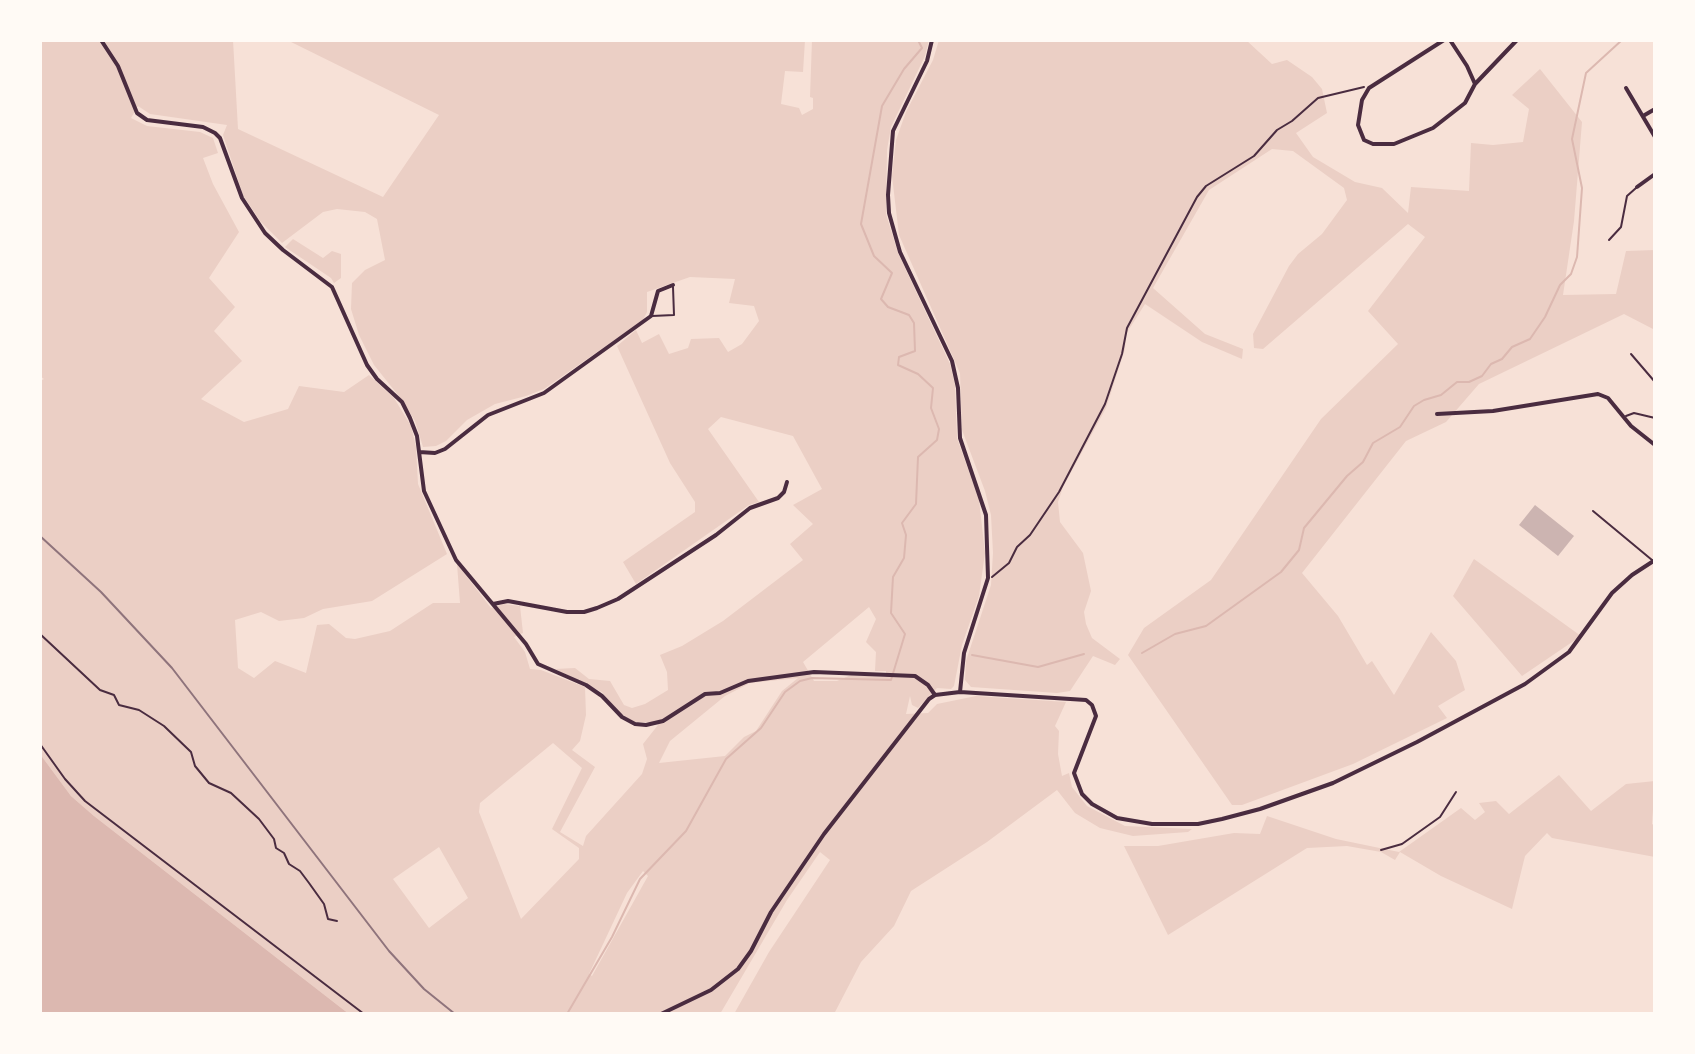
<!DOCTYPE html>
<html>
<head>
<meta charset="utf-8">
<style>
  body { margin:0 }
  #map { position:relative; width:1695px; height:1054px; overflow:hidden; background:#f7e1d7; font-family:Karla,sans-serif }
  canvas { display:block }
  .frame { position:absolute; inset:0; border:42px solid #fffaf5; pointer-events:none }
</style>
</head>
<body>
<div id="map">
<canvas width="1695" height="1054"></canvas>
<div class="frame"></div>
</div>
<script>
const context = document.querySelector('canvas').getContext('2d');
context.lineJoin = 'round';
function fillPath(path, color) {
  context.fillStyle = color;
  context.fill(path, 'evenodd');
}
function poly(rows) {
  const path = new Path2D();
  for (const r of rows) {
    path.moveTo(r[0], r[1]);
    for (let i = 2; i < r.length; i += 2) path.lineTo(r[i], r[i + 1]);
  }
  return path;
}
function trace(path, color, width, dash) {
  context.strokeStyle = color;
  context.lineWidth = width;
  context.lineCap = dash ? 'butt' : 'round';
  context.setLineDash(dash || []);
  context.stroke(path);
}
const green = poly([
  [40,40,233,40,238,129,383,197,439,115,287,40,805,40,803,72,785,71,781,104,799,108,802,115,813,109,813,98,810,97,812,40,929,40,925,56,891,127,887,150,886,214,898,253,950,364,955,385,957,438,979,500,985,553,979,596,962,645,954,686,951,689,937,688,918,708,912,705,910,696,906,714,928,713,937,704,976,696,1066,702,1055,726,1059,731,1058,754,1062,776,1069,773,1072,787,1087,806,1125,826,1192,829,1188,832,1133,836,1100,828,1075,813,1057,790,987,842,911,891,894,926,861,962,834,1014,734,1014,769,952,830,860,820,852,787,900,720,1014,349,1014,94,816,71,796,40,754,40,381,44,379,40,376],
  [138,106,150,114,227,125,223,135,243,195,260,221,282,243,323,212,337,209,365,212,377,219,385,260,365,270,352,283,351,309,359,335,374,365,402,400,415,421,423,447,436,446,446,441,467,420,495,404,526,396,544,389,643,320,647,312,647,292,690,277,735,279,729,303,754,306,759,321,742,344,728,352,719,338,691,339,688,348,669,354,659,334,642,343,636,330,617,346,670,463,695,502,695,512,623,562,636,584,749,505,759,502,708,429,721,417,793,436,822,489,793,505,813,524,790,544,803,560,723,621,682,646,660,655,667,672,668,690,645,704,632,708,624,705,610,681,589,679,575,668,555,669,602,692,621,715,635,722,656,722,658,725,643,744,647,759,642,774,586,836,583,846,560,832,595,767,572,750,580,741,586,715,585,687,541,670,530,669,525,652,514,637,523,633,520,606,504,604,491,608,457,564,460,603,433,603,390,631,355,639,346,638,329,624,317,625,306,673,275,661,254,678,238,668,235,620,261,612,279,621,304,618,323,609,372,601,447,554,418,484,416,447,411,426,394,398,369,375,344,392,299,386,288,409,244,422,201,399,242,361,214,331,235,307,209,278,239,232,213,184,203,158,218,153,213,138,200,132,147,126,131,118],
  [869,607,876,619,866,642,876,652,875,671,886,671,886,677,851,675,837,681,814,681,803,662],
  [798,678,782,691,756,731,744,737,725,756,659,763,670,741,725,696,750,683],
  [553,743,582,768,552,829,579,848,579,859,521,919,479,812,480,803],
  [439,847,468,898,429,928,393,879],
  [643,871,648,876,592,976,589,974,627,893],
  [939,40,1246,40,1272,64,1287,60,1312,77,1322,89,1327,113,1296,133,1313,157,1355,182,1382,188,1408,213,1411,187,1469,191,1471,143,1493,145,1523,142,1529,109,1512,95,1540,69,1582,122,1574,221,1563,295,1616,294,1626,251,1655,250,1655,330,1624,314,1479,384,1446,422,1406,441,1302,573,1338,616,1367,665,1372,661,1394,695,1431,632,1456,661,1465,690,1438,706,1447,718,1353,764,1242,805,1232,805,1128,655,1144,628,1211,580,1321,419,1398,344,1368,311,1425,237,1408,224,1263,349,1254,348,1253,334,1289,266,1298,254,1322,234,1347,200,1344,188,1293,151,1272,149,1209,190,1153,288,1205,334,1243,349,1242,359,1202,342,1145,304,1126,334,1125,349,1106,408,1063,487,1058,502,1060,522,1083,553,1091,591,1084,612,1086,624,1092,638,1120,659,1115,665,1093,656,1070,691,1057,693,971,687,965,680,966,661,991,585,993,553,991,515,985,491,962,430,960,373,899,235,892,176,896,140,906,112,933,60],
  [293,239,323,258,332,251,341,254,341,278,334,283,331,278,285,247],
  [1474,559,1581,636,1522,676,1453,596],
  [1559,775,1591,811,1626,784,1655,781,1652,824,1655,826,1655,857,1552,838,1547,833,1525,856,1512,909,1441,876,1400,852,1395,860,1381,852,1347,846,1307,848,1168,935,1124,846,1158,846,1234,833,1260,834,1267,816,1336,839,1399,852,1461,808,1475,820,1485,812,1479,803,1496,801,1509,814]
]);
const water = poly([
  [40,754,71,796,94,816,349,1014,40,1014]
]);
const stream = poly([
  [1142,653,1175,634,1206,626,1281,572,1299,550,1304,528,1347,476,1363,462,1373,443,1400,427,1414,406,1424,400,1441,395,1457,382,1469,382,1482,376,1491,364,1502,359,1512,347,1530,339,1545,317,1560,285,1571,274,1577,257,1582,188,1572,139,1586,73,1622,40],
  [972,655,1038,667,1084,654],
  [567,1014,612,937,640,879,686,831,726,759,761,728,785,692,800,681,812,678,891,680,905,634,891,613,893,577,904,558,906,535,902,523,916,504,918,457,937,440,939,429,931,408,933,388,918,374,898,365,899,357,915,351,914,323,909,315,888,307,881,299,892,273,874,256,861,224,882,106,904,69,922,48,918,40]
]);
const building = poly([
  [1535,505,1574,536,1558,556,1519,525]
]);
const path = poly([
  [992,577,1009,563,1017,547,1030,535,1059,492,1105,404,1122,354,1127,328,1197,197,1206,186,1254,156,1277,130,1292,121,1318,98,1364,87],
  [40,634,100,690,114,695,119,705,139,710,164,726,191,752,195,766,209,783,231,793,259,819,274,839,276,848,284,853,289,864,300,871,309,883,324,904,328,919,337,921],
  [40,744,65,779,85,801,364,1014],
  [1381,850,1402,844,1440,817,1456,792]
]);
const service = poly([
  [1609,240,1621,227,1627,196,1636,188],
  [652,316,674,315,673,287],
  [1631,354,1655,382],
  [1626,416,1634,413,1655,418],
  [1593,511,1652,560]
]);
const minor = poly([
  [101,40,118,66,137,113,147,120,203,127,215,133,220,138,242,198,265,233,283,250,332,287,367,365,377,379,402,402,410,418,417,436,424,491,456,560,526,644,538,664,586,685,602,696,622,717,635,724,646,725,663,721,705,694,720,693,748,681,814,672,915,676,928,685,935,695],
  [1444,40,1369,88,1362,100,1358,125,1364,140,1373,144,1394,144,1433,128,1465,103,1475,84,1517,40],
  [1450,40,1467,66,1475,84],
  [1626,88,1655,137],
  [1643,116,1655,109],
  [1637,187,1655,174],
  [1437,414,1493,411,1598,394,1608,398,1631,426,1655,445],
  [419,452,435,453,445,449,488,415,544,393,651,316,658,291,673,285],
  [493,604,508,601,567,612,584,612,597,608,618,599,716,535,750,508,778,498,784,492,787,482],
  [960,692,1086,700,1092,705,1096,716,1074,773,1082,794,1092,804,1117,818,1152,824,1198,824,1222,819,1260,809,1333,783,1417,742,1525,684,1569,652,1612,593,1632,575,1655,560],
  [661,1014,711,990,738,969,751,951,771,912,824,834,929,699,935,695,960,692,964,653,988,578,986,515,960,438,958,388,952,361,900,252,889,213,888,195,893,131,927,61,932,40]
]);
const rail = poly([
  [40,536,101,592,172,668,389,951,424,989,455,1014]
]);
fillPath(green, '#ebcfc5');
fillPath(water, '#dcb8b0');
trace(stream, '#dcb8b0', 2);
fillPath(building, '#ccb4b1');
trace(path, '#4a2c40', 2);
trace(service, '#4a2c40', 2);
trace(minor, '#4a2c40', 4);
trace(rail, '#8f747c', 2);
</script>
</body>
</html>
